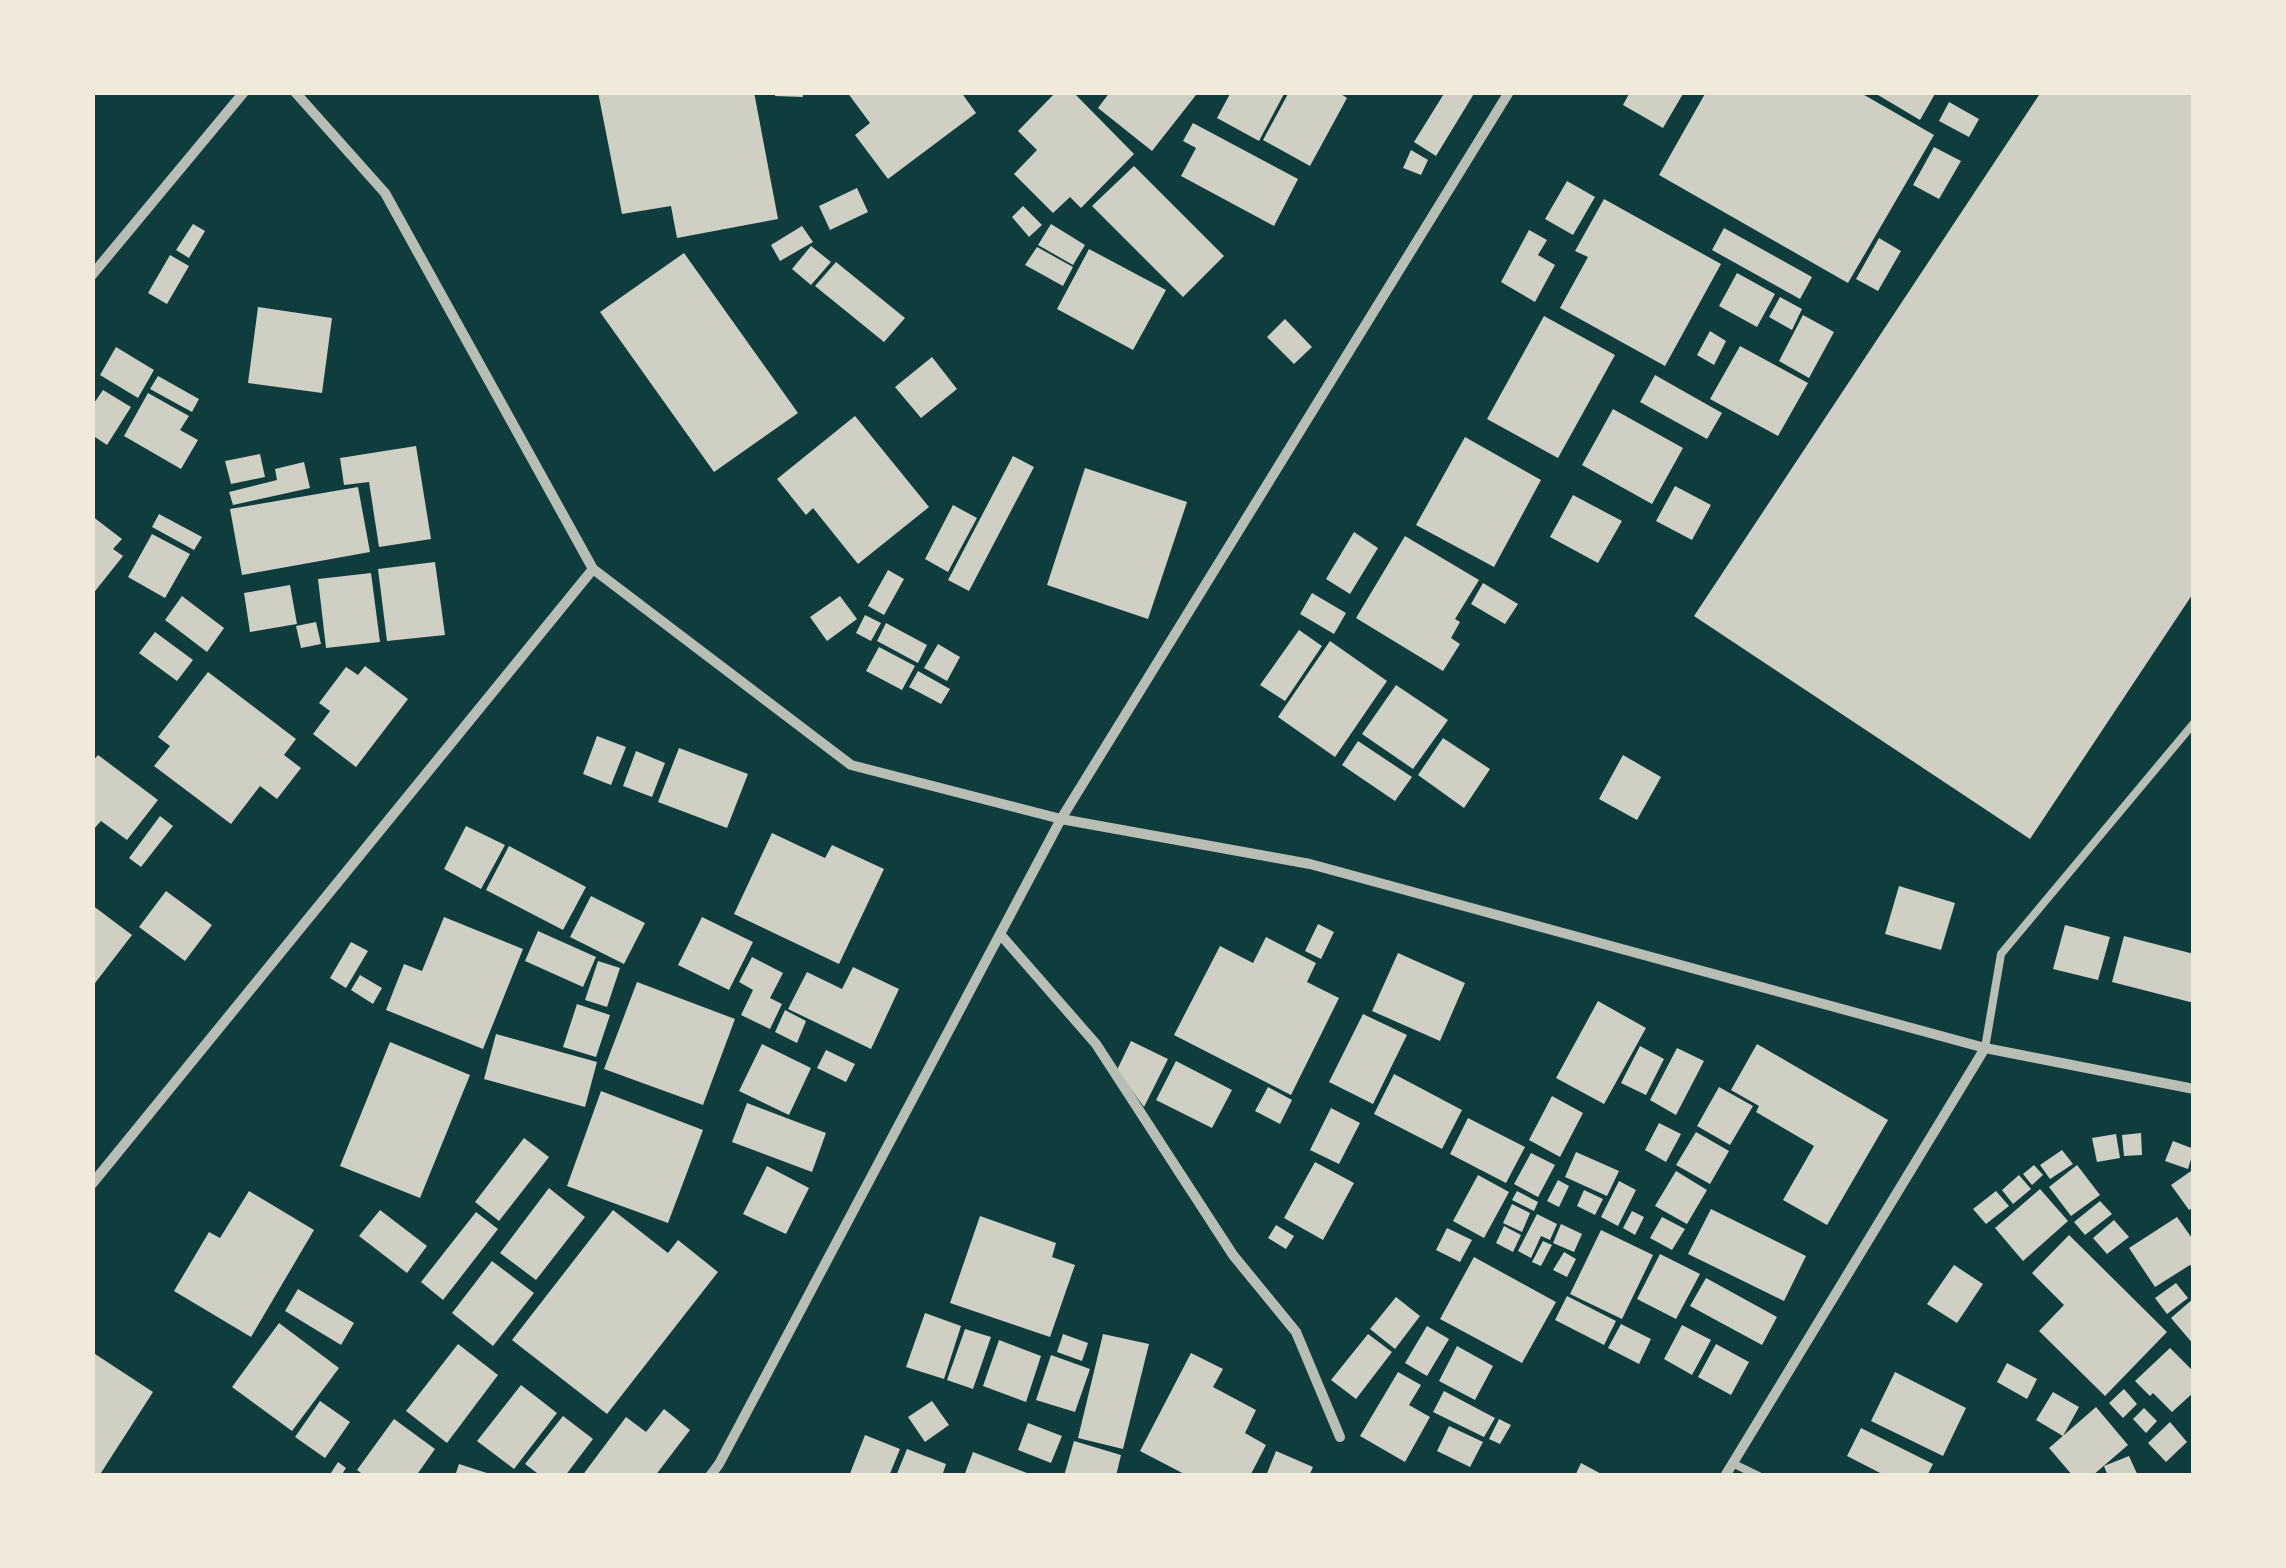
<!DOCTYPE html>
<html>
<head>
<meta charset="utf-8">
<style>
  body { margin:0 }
  #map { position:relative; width:2286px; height:1568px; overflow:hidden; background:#0f3d3e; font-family:Ubuntu,sans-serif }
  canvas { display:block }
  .frame { position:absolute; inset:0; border:95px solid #f1e9da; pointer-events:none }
</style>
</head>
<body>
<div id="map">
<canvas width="2286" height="1568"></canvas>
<div class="frame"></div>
</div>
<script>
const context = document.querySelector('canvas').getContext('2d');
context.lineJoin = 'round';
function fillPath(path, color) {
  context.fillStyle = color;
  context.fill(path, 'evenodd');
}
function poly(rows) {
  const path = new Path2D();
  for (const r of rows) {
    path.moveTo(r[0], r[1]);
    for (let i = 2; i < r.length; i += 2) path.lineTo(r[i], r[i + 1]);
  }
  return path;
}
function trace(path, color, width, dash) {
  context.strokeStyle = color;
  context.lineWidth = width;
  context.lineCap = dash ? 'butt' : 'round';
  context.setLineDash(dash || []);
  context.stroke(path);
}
const building = poly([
  [598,92,754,92,778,219,677,238,671,206,622,214],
  [775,92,803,92,803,97,775,96],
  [847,92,961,92,976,113,888,179,855,135,870,123],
  [1056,92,1073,92,1134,154,1081,208,1070,197,1053,213,1014,174,1037,150,1018,131],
  [1110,92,1193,92,1196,95,1152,151,1098,108],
  [1231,92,1285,92,1259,141,1217,118],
  [1289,92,1338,92,1347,98,1310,166,1263,140],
  [1445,92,1475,92,1436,156,1414,142],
  [1630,92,1684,92,1663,128,1623,105],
  [1706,92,1859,92,1934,135,1848,283,1659,175],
  [1873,92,1936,92,1920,120],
  [2041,92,2194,92,2194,592,2030,839,1694,616],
  [1949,102,1979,119,1969,137,1939,121],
  [1193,123,1298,179,1274,226,1181,176,1196,148,1183,141],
  [1934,147,1961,161,1939,199,1913,185],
  [1411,150,1428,160,1421,175,1403,168],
  [1134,166,1224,256,1183,297,1092,206],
  [1567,181,1595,197,1573,235,1545,219],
  [857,188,868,212,830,230,819,206],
  [1604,199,1721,264,1665,366,1560,308,1588,257,1575,251],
  [1023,206,1042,225,1029,237,1012,217],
  [193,224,205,231,189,258,176,250],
  [1051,224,1085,245,1073,265,1038,245],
  [802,226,813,242,780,261,771,245],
  [1724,228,1812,277,1800,299,1712,250],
  [1529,230,1547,240,1538,255,1555,265,1535,302,1501,282],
  [1879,238,1901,251,1878,291,1856,279],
  [811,246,831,262,811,285,792,269],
  [1037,247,1073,267,1063,286,1025,265],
  [1089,249,1166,290,1133,350,1057,309],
  [684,253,798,413,714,472,600,312],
  [170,255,189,266,167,304,148,293],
  [836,262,905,318,884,342,815,286],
  [1737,273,1775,294,1757,327,1719,306],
  [1780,297,1802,309,1792,330,1769,317],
  [258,307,332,318,322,393,248,383],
  [1803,315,1834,332,1809,378,1779,361],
  [1544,316,1615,355,1558,458,1487,419],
  [1285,319,1312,347,1294,364,1267,337],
  [1710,331,1726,341,1714,365,1697,355],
  [1740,346,1808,383,1778,436,1710,399],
  [116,347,154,370,138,398,100,375],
  [932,357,957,389,921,418,895,387],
  [1655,375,1722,413,1707,439,1640,402],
  [158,376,199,399,192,412,150,389],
  [103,390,131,407,107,445,92,435,92,406],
  [148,393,189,416,180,430,198,440,181,469,124,436],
  [1613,409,1683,448,1652,504,1582,465],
  [855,416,929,507,858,564,813,508,806,515,777,479],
  [1465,437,1541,480,1494,567,1416,525],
  [416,446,431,539,379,547,369,482,344,485,340,458],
  [260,454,265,477,231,484,225,461],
  [1013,456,1034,467,969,591,948,580],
  [304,462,310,488,233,505,229,492,277,480,275,469],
  [1085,468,1187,502,1148,619,1047,585],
  [1675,486,1711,505,1692,540,1656,521],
  [358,487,370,552,242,575,230,509],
  [1573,495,1622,521,1598,563,1550,537],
  [953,505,977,518,948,572,925,559],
  [159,514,202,537,194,550,152,527],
  [92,516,122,539,113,549,123,556,92,595],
  [1354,532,1378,548,1350,594,1326,579],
  [152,534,190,554,165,598,128,577],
  [1405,536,1479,580,1455,619,1460,622,1451,638,1460,644,1443,671,1356,618],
  [435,562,445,635,387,641,378,569],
  [888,570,904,579,884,615,868,606],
  [371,573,380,642,326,648,318,579],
  [1483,583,1518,604,1505,624,1471,604],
  [290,585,297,624,250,632,244,593],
  [1312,593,1346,613,1334,634,1300,614],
  [182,596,224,628,207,652,165,620],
  [840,596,857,619,827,641,810,617],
  [865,615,881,623,871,641,856,633],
  [316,622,321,644,301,648,296,626],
  [886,623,927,645,918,663,877,641],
  [1299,630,1322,646,1285,701,1260,685],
  [155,632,193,660,177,681,139,653],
  [1330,641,1387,681,1335,757,1278,717],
  [938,644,960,657,947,681,924,668],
  [879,647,915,666,902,690,866,671],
  [365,666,408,699,356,767,313,734,330,711,319,703,346,667,358,675],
  [918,671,950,689,941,704,909,687],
  [208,672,296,739,284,755,301,768,277,799,260,786,231,824,154,766,170,746,158,737],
  [1396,685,1448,720,1413,769,1362,734],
  [597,736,626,747,611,785,583,774],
  [1443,738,1490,769,1464,808,1418,775],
  [1358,741,1412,777,1395,801,1342,765],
  [679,748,748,774,727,828,658,802],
  [636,751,665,763,652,797,623,786],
  [98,755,158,800,127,840,101,821,92,831,92,762],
  [1623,755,1661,777,1637,820,1599,799],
  [160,816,173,826,141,867,129,858],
  [466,826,505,845,481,889,444,869],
  [772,833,825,858,832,845,884,869,839,964,734,914],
  [509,846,586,887,563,930,486,890],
  [1899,886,1955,903,1941,950,1885,934],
  [166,891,212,925,185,961,139,927],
  [591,896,645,923,624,964,570,937],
  [92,905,132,935,92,987],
  [444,917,523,949,483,1049,386,1010,404,964,422,971],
  [702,917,753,942,729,990,678,965],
  [1318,924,1334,932,1321,959,1305,951],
  [2065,925,2110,937,2098,980,2053,969],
  [538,931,596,957,583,987,525,961],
  [2124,936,2194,954,2194,1003,2112,982],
  [1266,937,1316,963,1307,982,1339,998,1291,1095,1174,1035,1220,946,1253,963],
  [351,942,368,951,346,988,330,978],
  [1398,953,1465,983,1440,1041,1372,1011],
  [752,957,783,973,770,998,782,1004,770,1029,741,1015,753,990,739,982],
  [598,961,620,968,607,1007,585,1000],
  [853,967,899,989,871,1049,788,1009,807,972,842,989],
  [360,975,382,988,373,1004,351,990],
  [637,982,735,1019,703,1105,604,1069],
  [1598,1001,1646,1028,1604,1104,1556,1078],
  [577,1004,610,1015,596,1057,563,1047],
  [785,1010,806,1021,797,1043,775,1032],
  [1363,1014,1407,1035,1373,1104,1329,1082],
  [496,1034,597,1062,585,1107,484,1079],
  [1131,1041,1168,1059,1144,1107,1117,1070],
  [390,1042,470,1075,420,1198,340,1166],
  [762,1044,811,1068,789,1115,739,1091],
  [1757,1044,1888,1120,1827,1225,1783,1200,1814,1146,1756,1112,1759,1106,1731,1090],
  [1640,1046,1664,1059,1646,1095,1621,1083],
  [1677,1048,1704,1061,1676,1115,1650,1100],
  [826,1050,855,1064,846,1082,817,1068],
  [1176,1061,1232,1090,1212,1128,1156,1100],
  [1394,1074,1462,1110,1442,1149,1374,1114],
  [1268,1087,1292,1100,1280,1124,1255,1111],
  [1719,1087,1753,1106,1730,1145,1697,1126],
  [601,1091,703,1130,668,1223,567,1186],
  [1552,1096,1583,1113,1560,1157,1529,1140],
  [747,1103,826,1133,812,1172,732,1142],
  [1331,1108,1360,1123,1339,1164,1310,1150],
  [1468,1118,1525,1147,1506,1183,1450,1154],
  [1659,1123,1681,1134,1666,1162,1645,1150],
  [1696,1132,1729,1151,1710,1184,1676,1165],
  [2141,1133,2142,1155,2124,1156,2122,1135],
  [2116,1134,2120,1158,2097,1162,2092,1138],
  [524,1138,549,1157,499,1221,475,1202],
  [2173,1141,2194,1149,2188,1169,2165,1161],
  [2062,1150,2073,1164,2050,1179,2040,1165],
  [1576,1152,1619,1171,1607,1196,1565,1177],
  [1531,1153,1555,1165,1538,1197,1514,1184],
  [1315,1162,1354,1183,1323,1240,1284,1218],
  [2034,1165,2043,1175,2032,1185,2023,1174],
  [2077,1165,2100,1195,2071,1216,2049,1187],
  [767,1166,809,1188,786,1234,743,1214],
  [2194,1169,2194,1207,2189,1210,2171,1185],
  [1676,1171,1707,1190,1687,1224,1655,1206],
  [1478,1175,1509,1192,1484,1238,1453,1221],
  [2019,1175,2031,1189,2013,1204,2002,1190],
  [1558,1180,1569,1186,1559,1207,1547,1201],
  [1619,1181,1636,1190,1618,1226,1601,1217],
  [549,1188,585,1217,536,1280,500,1253],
  [2040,1189,2068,1221,2023,1261,1995,1228],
  [1584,1190,1603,1199,1595,1215,1577,1206],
  [249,1191,314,1230,251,1337,174,1291,209,1232,220,1238],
  [1517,1191,1538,1202,1534,1211,1512,1200],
  [1996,1191,2009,1206,1986,1224,1973,1209],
  [2100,1201,2112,1214,2085,1235,2074,1222],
  [1512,1204,1530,1213,1522,1232,1503,1223],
  [1711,1209,1806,1256,1784,1301,1688,1254],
  [380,1210,427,1246,407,1273,359,1236],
  [613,1210,668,1253,678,1240,718,1272,607,1414,512,1340],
  [1632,1211,1644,1217,1635,1235,1623,1228],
  [476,1212,498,1229,443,1300,421,1282],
  [1537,1214,1557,1224,1550,1240,1541,1236,1531,1258,1518,1251],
  [980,1216,1056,1243,1052,1257,1075,1265,1050,1337,950,1303],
  [1662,1217,1685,1229,1672,1250,1650,1238],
  [2177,1217,2194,1241,2194,1269,2190,1265,2155,1287,2129,1248],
  [2114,1220,2129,1237,2107,1254,2093,1238],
  [1561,1224,1582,1234,1574,1252,1553,1243],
  [1276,1225,1294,1236,1286,1249,1268,1238],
  [1504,1226,1521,1235,1513,1252,1496,1243],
  [1447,1228,1472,1240,1460,1262,1436,1250],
  [1601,1230,1653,1255,1622,1319,1570,1294],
  [2069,1235,2167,1332,2105,1396,2039,1331,2064,1305,2032,1273],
  [1543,1241,1552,1245,1541,1266,1532,1262],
  [1564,1252,1576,1259,1567,1277,1553,1270],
  [1660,1254,1700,1274,1676,1319,1637,1299],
  [1474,1257,1556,1302,1522,1363,1440,1319],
  [492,1261,534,1293,493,1346,452,1313],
  [1954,1265,1983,1284,1957,1323,1927,1304],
  [1706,1278,1777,1317,1762,1345,1690,1306],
  [2176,1283,2188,1298,2167,1314,2155,1298],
  [298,1289,354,1323,341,1345,285,1311],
  [1567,1296,1616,1321,1604,1345,1555,1320],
  [1396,1297,1420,1316,1395,1349,1370,1329],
  [2194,1298,2194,1345,2171,1318],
  [925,1313,961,1326,944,1379,906,1367],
  [279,1323,339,1368,292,1431,232,1387],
  [1621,1324,1651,1339,1639,1364,1608,1348],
  [1682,1325,1711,1340,1692,1375,1664,1359],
  [1427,1326,1449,1339,1427,1376,1405,1363],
  [965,1329,991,1337,973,1389,947,1380],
  [1063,1334,1088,1343,1082,1361,1057,1352],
  [1103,1334,1149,1344,1123,1449,1078,1438],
  [1368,1334,1392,1352,1356,1399,1331,1380],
  [999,1340,1041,1356,1026,1402,983,1386],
  [458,1344,498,1375,447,1443,406,1411],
  [1716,1344,1749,1362,1731,1395,1698,1377],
  [1457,1346,1493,1366,1475,1400,1439,1381],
  [2170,1348,2194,1372,2194,1392,2172,1412,2153,1393,2150,1396,2135,1381],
  [92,1352,153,1392,99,1476,92,1476],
  [1191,1353,1223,1369,1213,1387,1256,1410,1245,1433,1266,1445,1250,1476,1188,1476,1140,1451],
  [1051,1355,1090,1369,1075,1412,1036,1400],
  [2007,1363,2037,1379,2027,1399,1997,1382],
  [1398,1372,1421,1385,1409,1405,1430,1417,1405,1462,1360,1436],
  [1895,1372,1966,1408,1943,1456,1871,1421],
  [521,1385,557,1413,514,1469,477,1441],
  [2124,1389,2137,1404,2123,1418,2109,1403],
  [1444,1391,1495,1418,1484,1437,1433,1412],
  [2053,1392,2079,1407,2063,1436,2036,1420],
  [320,1401,350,1422,325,1458,295,1437],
  [932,1401,949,1425,925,1442,908,1417],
  [2096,1407,2128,1445,2092,1476,2073,1476,2049,1448],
  [2144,1408,2157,1421,2146,1433,2133,1419],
  [664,1409,690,1430,655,1476,582,1476,626,1417,646,1432],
  [563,1416,593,1439,565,1476,541,1476,525,1464],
  [394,1419,435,1449,416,1476,365,1476,357,1470],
  [1499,1419,1511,1425,1500,1444,1489,1439],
  [2170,1422,2187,1442,2166,1462,2148,1443],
  [1028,1423,1062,1436,1051,1463,1018,1450],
  [1449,1426,1483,1442,1470,1467,1437,1451],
  [1861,1428,1933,1464,1927,1476,1886,1476,1847,1456],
  [865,1435,900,1449,889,1476,849,1476],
  [1074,1441,1121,1455,1116,1476,1064,1476],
  [907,1449,946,1464,942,1476,896,1476],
  [1276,1451,1313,1467,1309,1476,1266,1476],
  [973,1452,1032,1475,1032,1476,964,1476],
  [2129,1456,2138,1476,2108,1476,2104,1466],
  [338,1462,346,1468,341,1476,329,1476],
  [1581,1463,1605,1476,1575,1476],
  [459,1464,493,1475,493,1476,455,1476]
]);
const service = poly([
  [1985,1048,2001,954,2194,723],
  [1732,1463,1759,1476]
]);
const minor = poly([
  [295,92,385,193,593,569,851,765,1061,819,1310,864,1985,1048,2194,1089],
  [92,275,244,92],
  [1000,934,1096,1044,1233,1255,1296,1332,1340,1437],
  [92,1184,593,569],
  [710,1476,719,1464,1061,819,1509,92],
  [1725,1476,1985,1048]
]);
fillPath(building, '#cfcfc3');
trace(service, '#b8beb3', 8);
trace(minor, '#b8beb3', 10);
</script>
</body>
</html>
